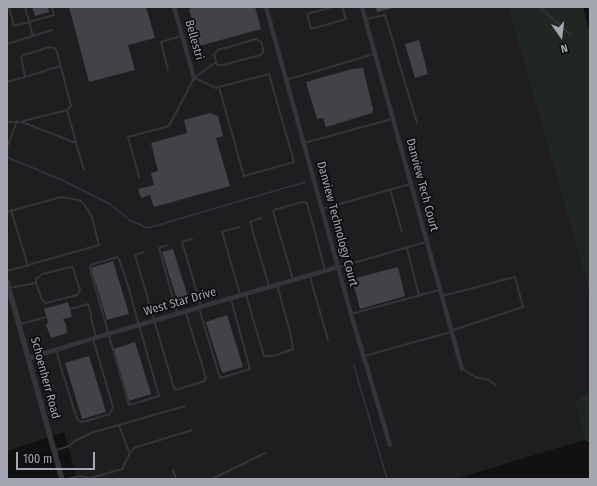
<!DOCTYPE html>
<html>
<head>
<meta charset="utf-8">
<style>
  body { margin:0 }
  #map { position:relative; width:597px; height:486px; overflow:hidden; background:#111112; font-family:"Fira Sans Condensed",sans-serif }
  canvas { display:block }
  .frame { position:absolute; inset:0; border:8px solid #a4a7b1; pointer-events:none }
  .north { position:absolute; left:541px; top:16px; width:40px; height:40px; -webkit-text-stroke:3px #0c0c0d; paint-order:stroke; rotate:166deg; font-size:11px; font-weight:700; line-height:16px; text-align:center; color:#a4a7b1 }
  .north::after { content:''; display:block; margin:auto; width:14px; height:18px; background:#a4a7b1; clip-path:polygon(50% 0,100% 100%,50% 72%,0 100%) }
  .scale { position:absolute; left:16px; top:452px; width:79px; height:18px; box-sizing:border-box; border:2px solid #a4a7b1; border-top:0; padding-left:5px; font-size:12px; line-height:14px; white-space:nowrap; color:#a4a7b1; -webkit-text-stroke:3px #0c0c0d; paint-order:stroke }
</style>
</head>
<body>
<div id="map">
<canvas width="597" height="486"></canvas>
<div class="frame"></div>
<div class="north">N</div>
<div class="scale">100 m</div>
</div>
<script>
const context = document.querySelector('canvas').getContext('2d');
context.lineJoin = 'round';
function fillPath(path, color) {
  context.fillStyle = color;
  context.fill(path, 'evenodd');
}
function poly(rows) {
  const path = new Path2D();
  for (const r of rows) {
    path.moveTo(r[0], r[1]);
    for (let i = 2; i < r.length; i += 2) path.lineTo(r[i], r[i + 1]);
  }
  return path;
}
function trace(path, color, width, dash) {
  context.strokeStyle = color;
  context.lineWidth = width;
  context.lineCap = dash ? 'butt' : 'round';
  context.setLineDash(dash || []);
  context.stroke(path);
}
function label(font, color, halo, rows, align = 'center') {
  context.font = font + ' "Fira Sans Condensed",sans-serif';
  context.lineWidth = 3.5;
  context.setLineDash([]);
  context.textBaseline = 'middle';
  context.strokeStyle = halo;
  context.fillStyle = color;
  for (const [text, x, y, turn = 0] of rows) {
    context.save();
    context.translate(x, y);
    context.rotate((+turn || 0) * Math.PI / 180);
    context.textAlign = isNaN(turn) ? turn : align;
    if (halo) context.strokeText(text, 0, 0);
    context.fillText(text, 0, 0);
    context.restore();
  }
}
const built = poly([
  [7,7,508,7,590,294,590,391,575,401,584,440,455,479,77,479,64,432,7,451]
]);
const green = poly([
  [508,7,583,7,590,34,590,294],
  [590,391,590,443,584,440,575,401]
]);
const stream = poly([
  [540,7,571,35],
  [7,157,64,181,110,204,131,221,148,228,305,182],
  [354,366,387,479]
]);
const building = poly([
  [32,7,48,7,49,12,35,16],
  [69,7,146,7,155,38,128,45,135,70,89,82],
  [197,7,255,7,261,29,199,46,189,9],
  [378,7,393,7,393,8,377,12,376,8],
  [419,40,428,74,415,78,405,44],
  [363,68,373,109,372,113,326,127,323,118,317,119,306,82,352,69],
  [210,113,218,116,223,136,216,138,230,186,154,207,150,195,141,198,138,189,154,185,151,173,158,171,151,143,187,133,184,120],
  [173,249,188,297,177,300,162,252],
  [113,261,129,314,107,320,91,268],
  [398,267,405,296,360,309,352,279],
  [68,302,72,317,63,319,67,327,66,327,67,333,51,338,46,325,48,322,44,309],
  [227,315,243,367,222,373,206,322],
  [135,342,151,394,129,401,114,349],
  [89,356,106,412,82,419,65,363]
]);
const service = poly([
  [9,7,14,26,54,15,52,7],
  [332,7,307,14,311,29,346,19,342,7],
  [367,19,385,15,417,123],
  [33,36,52,30],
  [7,44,33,36,25,7],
  [168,70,161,42,181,36],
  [25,77,60,66],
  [195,78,216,88,219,87,269,74,294,162,244,176,219,87],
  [286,80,374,54],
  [7,82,25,77,21,57,24,55,50,47,55,48,57,52,71,106,67,110],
  [23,121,67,110,76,142],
  [7,122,22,122,76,143,84,170],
  [304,143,392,119],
  [7,147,17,121],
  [139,177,128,137,169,126,194,78,216,62,217,65,223,65,260,55,263,52,263,49,261,42,256,39,218,50,214,54,216,62],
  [390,189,402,232],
  [322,209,410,184],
  [11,210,28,266],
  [7,212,61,197,79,200,84,204,92,217,99,245,7,271],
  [261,218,250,222,269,286],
  [239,227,222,232,240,294],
  [192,239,182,242,201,306],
  [168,245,159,248,177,313],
  [407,248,419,296],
  [144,252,135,255,174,388,176,390,204,381,206,378,186,313],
  [117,257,119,259,126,279,159,396,129,405,90,269,91,265,117,257],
  [339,267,426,242],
  [310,277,328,340],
  [293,280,273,211,277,209,302,202,307,203,325,270],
  [10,288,36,283,42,300,46,303,77,295,80,290,73,268,71,267,42,274,36,279,36,283],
  [246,295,264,356,274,356,293,349,290,332,277,285],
  [442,296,515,277,523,307,453,330],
  [199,308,220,378,250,369,231,299],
  [70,309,88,304,91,314,91,318,96,337],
  [351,314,439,290],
  [20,324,46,317],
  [56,351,76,416,78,420,81,422,86,421,110,414,113,407,93,339],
  [364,356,451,332],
  [463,369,475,377,489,380,496,385],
  [54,451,69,446,75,441,91,433,119,425],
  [130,453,134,448,192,430],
  [173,470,176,479],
  [68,479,79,476,91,478,122,469,130,453,127,447,119,425,185,406],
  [212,479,265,453]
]);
const minor = poly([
  [174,7,194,78],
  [266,7,351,314,390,445],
  [362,7,462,369],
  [29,358,108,334,338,267]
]);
const tertiary = poly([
  [7,282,62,479]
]);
const streetNames = [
  ["Bellestri",194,40,74],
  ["Danview Tech Court",422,185,75],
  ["Danview Technology Court",337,224,75],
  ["West Star Drive",180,302,-16],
  ["Schoenherr Road",45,378,75]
];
fillPath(built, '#1e1d1f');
fillPath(green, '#202621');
trace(stream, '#30363d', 1.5);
fillPath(building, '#434347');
trace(service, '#353539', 2);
trace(minor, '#353539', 4.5);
trace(tertiary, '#353539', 5.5);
label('12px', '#a4a7b1', '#0c0c0d', streetNames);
</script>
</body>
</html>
